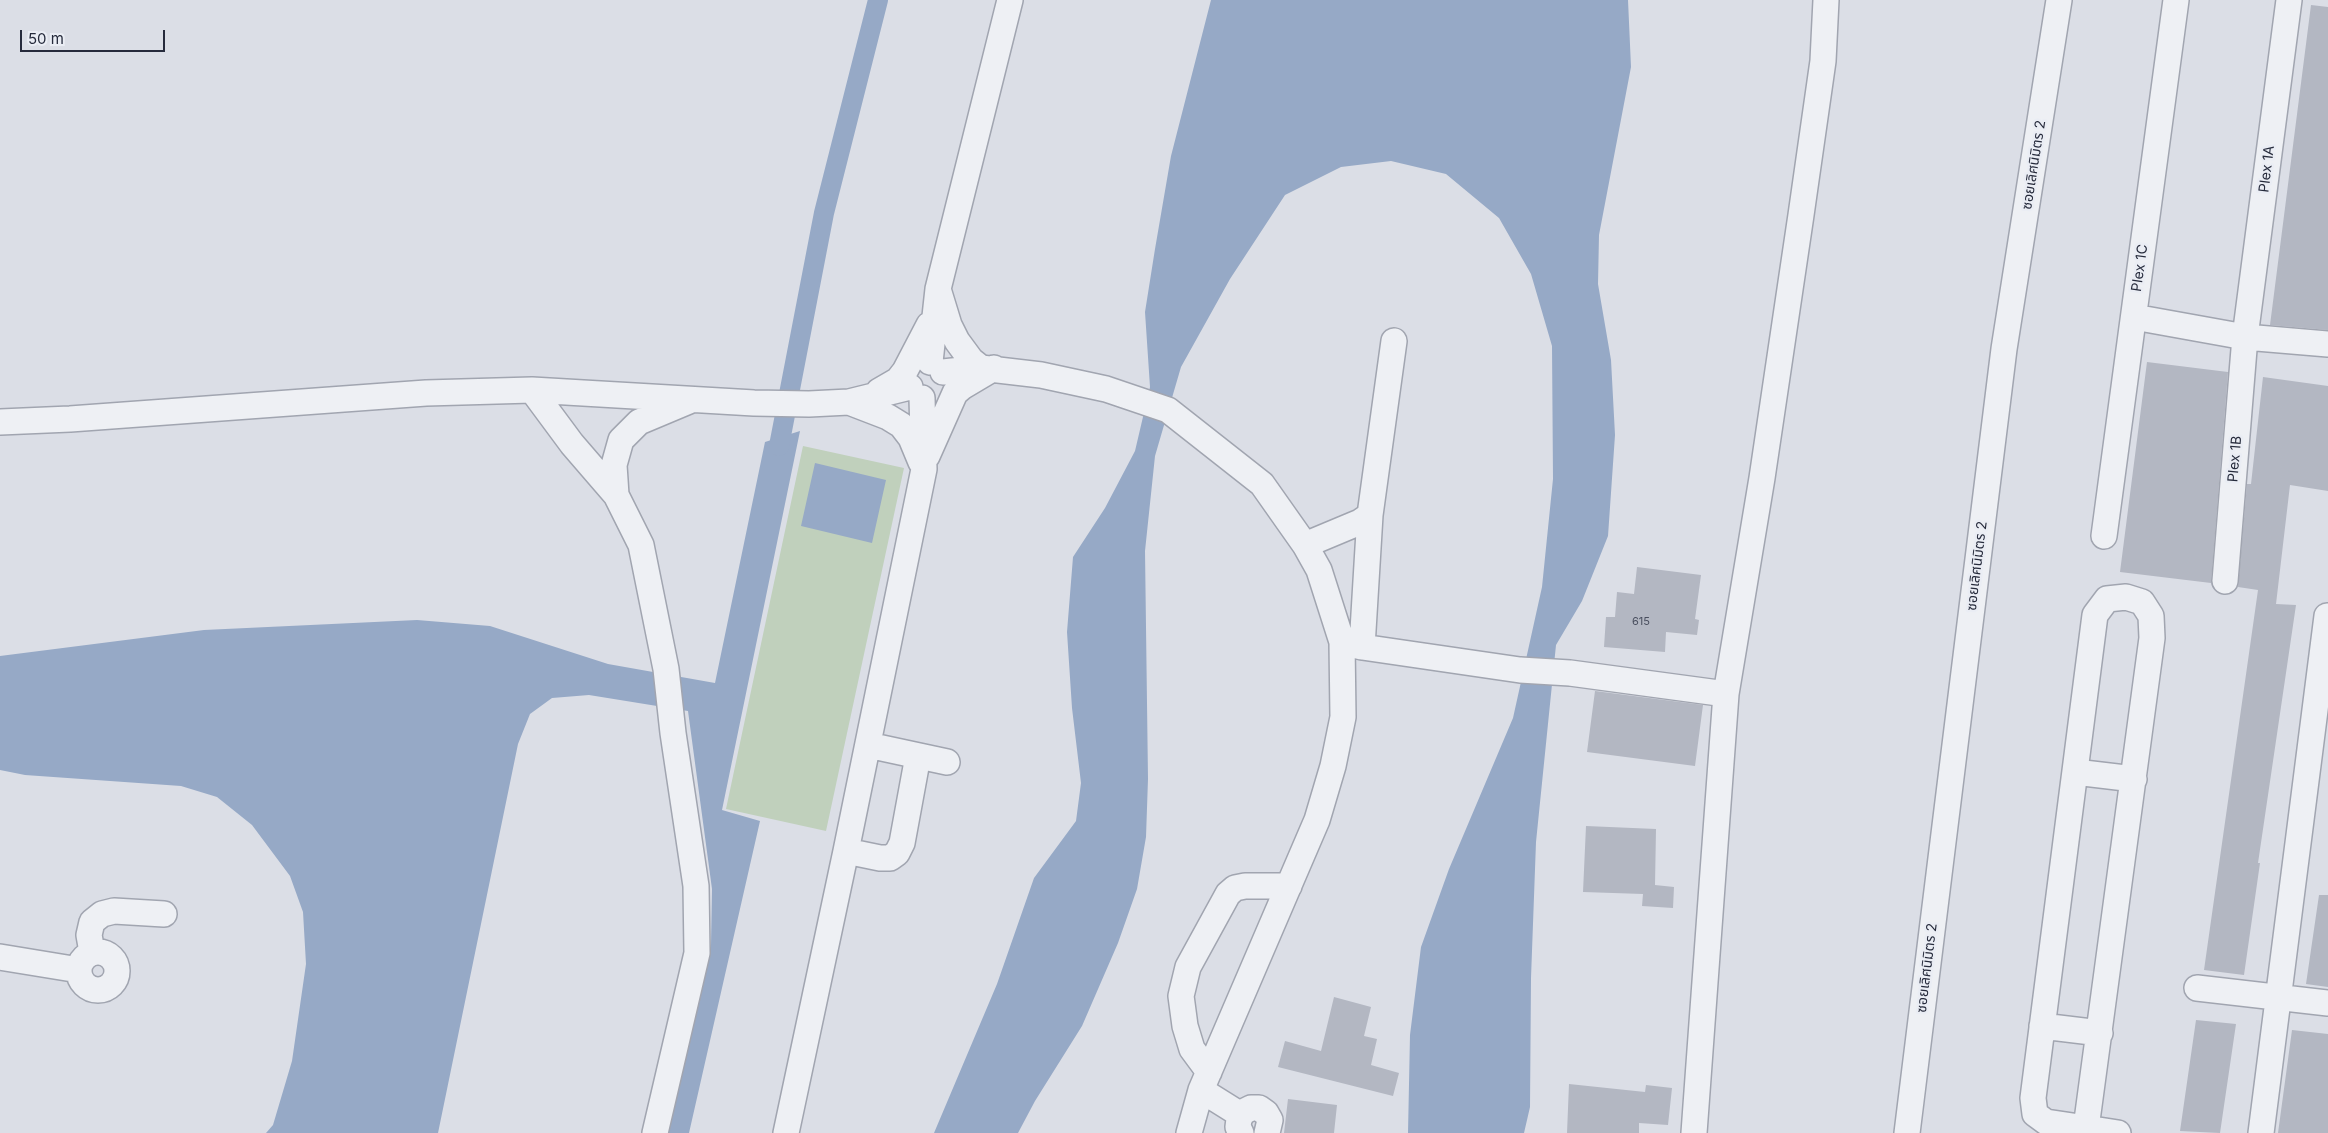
<!DOCTYPE html>
<html>
<head>
<meta charset="utf-8">
<style>
  body { margin:0 }
  #map { position:relative; width:2328px; height:1133px; overflow:hidden; background:#dbdee6; font-family:Inter,sans-serif }
  canvas { display:block }
  .scale { position:absolute; left:20px; top:30px; width:145px; height:22px; box-sizing:border-box; border:2px solid #262b3c; border-top:0; padding-left:6px; font-size:15px; line-height:18px; white-space:nowrap; color:#262b3c; -webkit-text-stroke:4px #eaedf4; paint-order:stroke }
</style>
</head>
<body>
<div id="map">
<canvas width="2328" height="1133"></canvas>
<div class="scale">50 m</div>
</div>
<script>
const context = document.querySelector('canvas').getContext('2d');
context.lineJoin = 'round';
function fillPath(path, color) {
  context.fillStyle = color;
  context.fill(path, 'evenodd');
}
function poly(rows) {
  const path = new Path2D();
  for (const r of rows) {
    if (r.length === 3) {
      path.moveTo(r[0] + r[2], r[1]);
      path.arc(r[0], r[1], r[2], 0, 2 * Math.PI);
      continue;
    }
    path.moveTo(r[0], r[1]);
    for (let i = 2; i < r.length; i += 2) path.lineTo(r[i], r[i + 1]);
  }
  return path;
}
function trace(path, color, width, dash) {
  context.strokeStyle = color;
  context.lineWidth = width;
  context.lineCap = dash ? 'butt' : 'round';
  context.setLineDash(dash || []);
  context.stroke(path);
}
function label(font, color, halo, rows, align = 'center') {
  context.font = font + ' Inter,"Noto Sans Thai",sans-serif';
  context.lineWidth = 5;
  context.setLineDash([]);
  context.textBaseline = 'middle';
  context.strokeStyle = halo;
  context.fillStyle = color;
  for (const [text, x, y, turn = 0] of rows) {
    context.save();
    context.translate(x, y);
    context.rotate((+turn || 0) * Math.PI / 180);
    context.textAlign = isNaN(turn) ? turn : align;
    if (halo) context.strokeText(text, 0, 0);
    context.fillText(text, 0, 0);
    context.restore();
  }
}
const green = poly([
  [803,446,904,468,826,831,726,809]
]);
const water = poly([
  [1211,0,1628,0,1631,67,1599,235,1598,284,1611,360,1615,435,1608,536,1582,601,1556,645,1536,842,1531,978,1530,1107,1524,1133,1408,1133,1410,1035,1421,947,1449,869,1513,718,1542,587,1553,479,1552,346,1531,274,1499,218,1446,174,1391,161,1341,167,1285,195,1230,279,1181,367,1155,456,1145,551,1148,779,1146,837,1137,889,1118,943,1082,1026,1035,1101,1018,1133,934,1133,997,984,1034,878,1076,821,1081,783,1072,708,1067,632,1073,557,1105,508,1135,451,1150,387,1145,312,1155,249,1171,156],
  [800,431,722,810,760,821,689,1133,667,1133,711,945,712,889,688,711,589,695,552,698,530,714,518,744,438,1133,266,1133,273,1125,292,1061,306,964,303,912,290,876,252,825,217,797,181,786,25,775,0,770,0,656,204,630,417,620,490,626,608,664,715,683,765,442],
  [815,463,886,480,872,543,801,526]
]);
const canal = poly([
  [779,446,824,213,878,0]
]);
const building = poly([
  [2311,5,2328,7,2328,330,2270,325],
  [2147,362,2228,372,2211,583,2120,572],
  [2263,377,2328,386,2328,491,2290,485,2276,604,2296,605,2258,863,2260,863,2244,975,2204,970,2258,590,2238,587,2247,484,2251,484],
  [1637,567,1701,575,1695,619,1699,620,1697,635,1666,632,1665,652,1604,647,1606,617,1615,617,1617,592,1634,594],
  [1595,691,1703,705,1695,766,1587,752],
  [1586,826,1656,829,1655,885,1674,887,1673,908,1642,906,1643,894,1583,892],
  [2319,895,2328,895,2328,987,2306,984],
  [1334,997,1371,1007,1364,1036,1377,1039,1371,1065,1399,1073,1393,1096,1278,1067,1285,1041,1321,1051],
  [2196,1020,2236,1024,2220,1133,2180,1131],
  [2292,1030,2328,1034,2328,1133,2278,1133],
  [1569,1084,1645,1092,1646,1085,1672,1088,1668,1125,1639,1123,1639,1133,1567,1133],
  [1288,1099,1337,1105,1334,1133,1284,1133]
]);
const minor = poly([
  [938,289,949,325,957,341,971,360,981,368,1041,375,1106,389,1168,410,1262,484,1305,545,1319,570,1342,642,1343,717,1333,766,1317,820,1201,1090,1189,1133],
  [2134,317,2245,337,2328,344],
  [930,362,938,289,1010,0],
  [943,372,981,368],
  [532,390,572,444,616,495,641,545,666,669,673,733,696,886,697,953,655,1133],
  [879,391,898,380,905,371,929,325],
  [849,402,888,417,901,425,911,438,921,462],
  [0,422,70,419,426,393,532,390,754,403,809,404,849,402,910,387],
  [927,456,955,393,962,387,994,368],
  [616,495,614,465,621,440,639,422,689,401],
  [2104,536,2176,0],
  [1305,545,1360,522,1370,515],
  [2225,581,2245,337,2289,0],
  [1342,642,1362,647,1520,670,1570,673,1726,694],
  [1362,647,1370,515,1394,341],
  [868,745,947,762],
  [2075,772,2134,779],
  [846,851,880,858,890,858,897,853,902,843,918,756],
  [98,971,19],
  [92,952,89,935,92,922,102,914,114,911,164,914],
  [0,957,79,970],
  [2197,988,2328,1003],
  [2042,1026,2100,1033],
  [1209,1072,1192,1049,1185,1026,1181,996,1188,967,1228,894,1235,888,1245,886,1289,886],
  [1201,1090,1241,1115],
  [2086,1128,2152,638,2151,616,2142,602,2126,597,2107,599,2095,615,2033,1098,2035,1114,2046,1122,2086,1128,2118,1133],
  [786,1133,846,851,924,469,922,398],
  [1241,1133,1238,1127,1239,1119,1243,1112,1251,1108,1259,1108,1266,1113,1270,1120,1267,1133],
  [1694,1133,1726,694,1762,478,1801,215,1823,61,1826,0],
  [1907,1133,2004,349,2059,0],
  [2261,1133,2327,616]
]);
const numberNames = [
  ["615",1641,622]
];
const streetNames = [
  ["ซอยเลิศนิมิตร 2",2034,165,-81],
  ["Plex 1A",2267,169,-83],
  ["Plex 1C",2140,268,-82],
  ["Plex 1B",2235,459,-85],
  ["ซอยเลิศนิมิตร 2",1977,566,-83],
  ["ซอยเลิศนิมิตร 2",1927,968,-83]
];
fillPath(green, '#c0d0bc');
fillPath(water, '#96a9c6');
trace(canal, '#96a9c6', 20);
fillPath(building, '#b3b7c2');
trace(minor, '#a1a5b0', 28);
trace(minor, '#eef0f4', 25);
label('11px', '#494e5e', null, numberNames);
label('14px', '#262b3c', '#eaedf4', streetNames);
</script>
</body>
</html>
